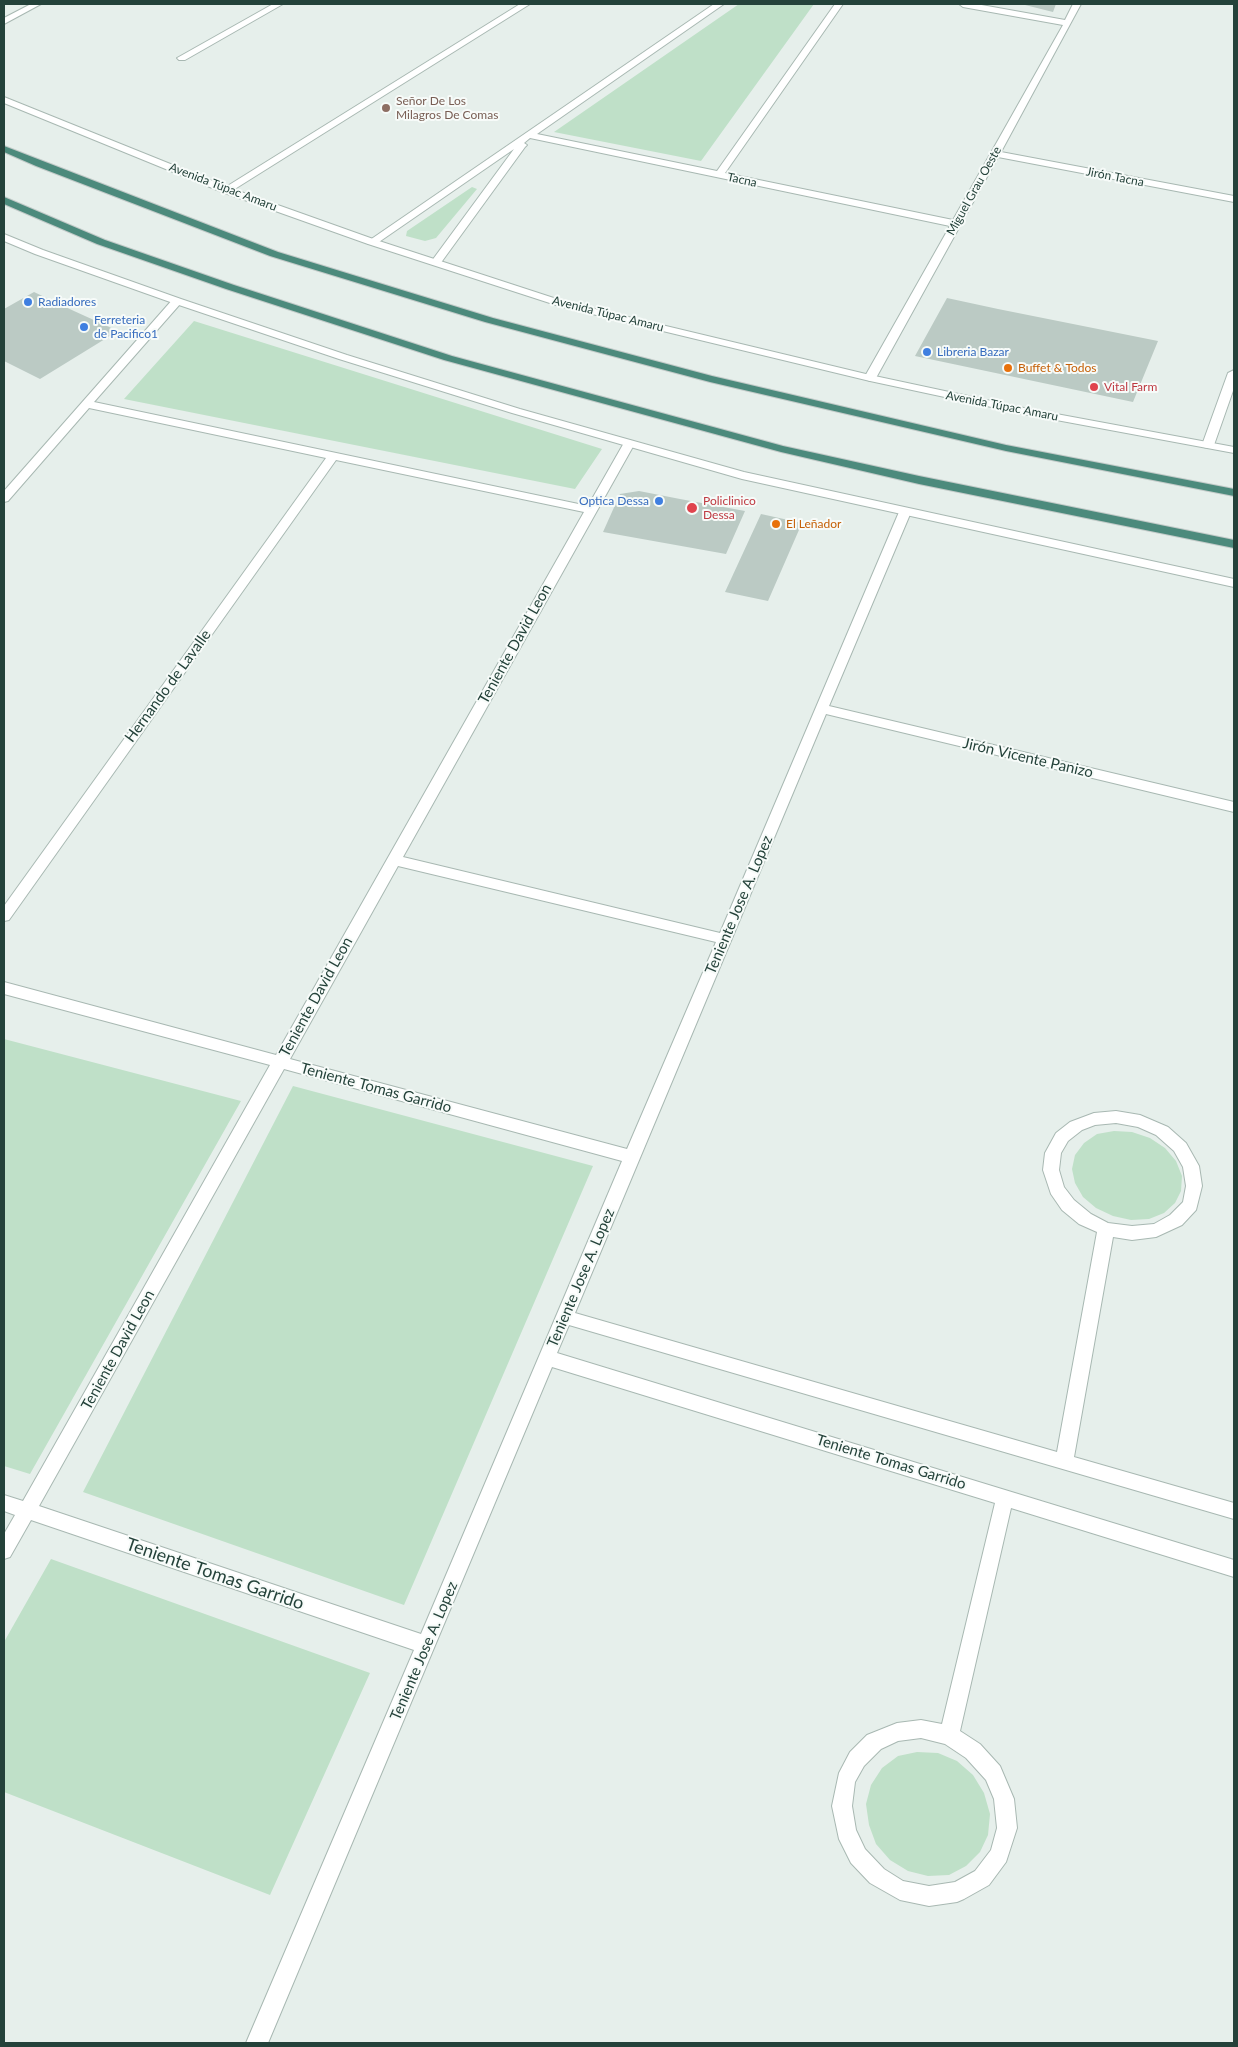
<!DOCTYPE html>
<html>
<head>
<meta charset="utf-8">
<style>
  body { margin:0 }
  #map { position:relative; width:1238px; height:2047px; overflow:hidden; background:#e6efeb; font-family:Lato,sans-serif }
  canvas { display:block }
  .frame { position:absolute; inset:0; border:5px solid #24423a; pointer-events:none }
</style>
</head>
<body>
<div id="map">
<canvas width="1238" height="2047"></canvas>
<div class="frame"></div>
</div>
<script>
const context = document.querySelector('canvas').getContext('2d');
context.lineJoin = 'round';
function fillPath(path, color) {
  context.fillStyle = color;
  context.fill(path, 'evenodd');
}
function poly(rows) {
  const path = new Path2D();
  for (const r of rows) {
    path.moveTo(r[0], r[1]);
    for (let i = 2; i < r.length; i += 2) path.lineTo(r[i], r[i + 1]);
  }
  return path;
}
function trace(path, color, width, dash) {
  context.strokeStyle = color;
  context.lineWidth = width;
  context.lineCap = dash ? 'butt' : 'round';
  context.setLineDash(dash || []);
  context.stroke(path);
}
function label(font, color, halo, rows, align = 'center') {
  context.font = font + ' Lato,sans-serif';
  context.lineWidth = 4;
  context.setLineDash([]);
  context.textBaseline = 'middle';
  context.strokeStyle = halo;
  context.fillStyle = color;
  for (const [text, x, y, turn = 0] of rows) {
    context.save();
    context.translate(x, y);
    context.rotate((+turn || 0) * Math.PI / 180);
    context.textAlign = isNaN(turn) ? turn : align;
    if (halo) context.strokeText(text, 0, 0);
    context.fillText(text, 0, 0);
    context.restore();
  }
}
const green = poly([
  [739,4,814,4,701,161,554,132],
  [472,187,477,189,436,238,425,241,406,236,407,231],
  [194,321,602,449,575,489,124,399],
  [4,1039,241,1101,30,1474,4,1466],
  [293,1086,593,1166,404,1605,83,1492],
  [1114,1131,1132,1132,1150,1138,1165,1148,1176,1161,1182,1176,1181,1191,1175,1203,1164,1213,1149,1219,1131,1220,1113,1216,1096,1208,1083,1197,1075,1183,1072,1169,1075,1155,1084,1143,1097,1134],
  [51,1559,370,1673,270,1895,4,1792,4,1642],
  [917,1752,938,1753,957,1761,973,1775,984,1793,990,1814,988,1835,980,1852,966,1866,949,1875,928,1876,908,1871,890,1860,876,1844,869,1825,866,1804,871,1785,882,1768,898,1756]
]);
const building = poly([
  [1021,4,1056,4,1053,12],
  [34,292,74,311,118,331,40,379,4,361,4,309],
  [947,298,998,309,1158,341,1133,402,915,356],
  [639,491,680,499,745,511,726,554,603,532,620,494],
  [761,514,802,523,768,601,725,592]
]);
const minor = poly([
  [31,4,41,4,4,24,4,18,31,4],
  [273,4,283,4,185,60,179,60,177,58,273,4],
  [520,4,530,4,230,192,222,192,221,190,520,4],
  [714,4,724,4,537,134,717,171,835,4,843,4,725,173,953,220,1063,25,963,7,959,4,976,4,1065,20,1073,4,1081,4,1001,152,1234,196,1234,202,998,157,876,378,870,381,864,378,950,226,530,138,524,143,527,145,525,147,440,264,436,265,431,262,514,149,376,244,368,244,367,242,714,4],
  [177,298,182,301,181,303,94,402,588,506,625,441,629,440,635,443,403,857,720,933,899,512,905,508,911,512,829,706,1234,802,1234,812,826,714,575,1313,1057,1452,1097,1232,1079,1224,1062,1210,1051,1194,1043,1170,1045,1153,1056,1133,1070,1122,1094,1113,1116,1111,1140,1115,1168,1127,1186,1143,1199,1166,1202,1186,1196,1210,1182,1225,1156,1237,1132,1240,1113,1237,1074,1457,1234,1503,1234,1519,569,1325,557,1353,1234,1560,1234,1577,1011,1508,960,1731,980,1744,1000,1766,1014,1799,1017,1828,1006,1862,989,1885,964,1899,957,1902,929,1906,900,1900,870,1883,851,1863,839,1839,832,1806,839,1773,850,1752,867,1735,897,1723,921,1720,942,1724,995,1503,552,1367,268,2043,246,2043,414,1650,31,1520,10,1557,4,1559,4,1534,15,1515,4,1511,4,1495,23,1501,270,1065,4,994,4,982,276,1055,584,512,336,460,9,920,4,921,4,906,326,458,89,408,8,501,4,502,4,491,173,299,177,298],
  [398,866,716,942,627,1149,290,1059,398,866],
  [284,1069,622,1161,421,1634,39,1506,284,1069],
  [1116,1123,1138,1127,1156,1135,1174,1151,1183,1167,1186,1186,1183,1202,1170,1215,1154,1224,1132,1226,1108,1223,1091,1214,1074,1200,1064,1187,1059,1170,1061,1153,1068,1141,1082,1130,1095,1125,1116,1123],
  [921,1738,945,1744,966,1758,986,1780,994,1799,997,1828,991,1850,975,1871,955,1882,929,1886,903,1881,884,1869,865,1849,856,1830,852,1806,855,1782,864,1766,881,1749,898,1741,921,1738],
  [1234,370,1234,388,1214,445,1208,448,1204,447,1202,445,1228,373,1234,370]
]);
const tertiary = poly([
  [4,97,230,188,376,240,566,302,870,375,1024,408,1234,447,1234,453,1024,414,870,381,559,306,368,244,222,192,4,103,4,97],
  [4,234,43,250,181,299,347,355,520,409,744,472,1234,579,1234,587,742,479,512,413,339,359,173,303,35,254,4,241,4,234]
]);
const trunk = poly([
  [4,146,278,252,493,318,712,376,1006,445,1234,489,1234,496,1006,451,710,382,485,322,270,256,36,166,4,152,4,146],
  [4,197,105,240,234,285,452,356,783,446,919,476,1234,540,1234,548,919,484,781,452,444,360,226,289,97,244,4,204,4,197]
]);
const markers = [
  [386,108,5,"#8d6e63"],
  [28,302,5,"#3f7fe0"],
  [84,327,5,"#3f7fe0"],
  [927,352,5,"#3f7fe0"],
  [1008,368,5,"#e8710a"],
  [1094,387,5,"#e0444e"],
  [659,501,5,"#3f7fe0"],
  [692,508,6,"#e0444e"],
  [776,524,5,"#e8710a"]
];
const farEducationnames = [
  ["Señor De Los",396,101],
  ["Milagros De Comas",396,115]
];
const farStreetnames = [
  ["Jirón Tacna",1115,177,11],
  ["Tacna",742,180,12],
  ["Avenida Túpac Amaru",223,187,21],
  ["Miguel Grau Oeste",974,191,-61],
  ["Avenida Túpac Amaru",608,314,14],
  ["Avenida Túpac Amaru",1002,406,11]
];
const farShopnames = [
  ["Radiadores",38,302],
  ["Ferreteria",94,320],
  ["de Pacifico1",94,334],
  ["Libreria Bazar",937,352],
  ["Optica Dessa",649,501,"right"]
];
const farFoodnames = [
  ["Buffet & Todos",1018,368],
  ["El Leñador",786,524]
];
const farHealthnames = [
  ["Vital Farm",1104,387],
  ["Policlinico",703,501],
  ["Dessa",703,515]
];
const streetNames = [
  ["Teniente David Leon",515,644,-61],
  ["Hernando de Lavalle",168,686,-54],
  ["Jirón Vicente Panizo",1028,758,13],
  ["Teniente Jose A. Lopez",739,905,-67],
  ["Teniente David Leon",316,997,-61],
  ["Teniente Tomas Garrido",376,1088,15],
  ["Teniente Jose A. Lopez",581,1278,-67],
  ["Teniente David Leon",118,1350,-61],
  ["Teniente Tomas Garrido",891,1462,17],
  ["Teniente Jose A. Lopez",424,1651,-67]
];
const nearStreetnames = [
  ["Teniente Tomas Garrido",215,1574,19]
];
fillPath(green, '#bfe0c8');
fillPath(building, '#bbcac4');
trace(minor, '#a8b8b2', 2);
trace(tertiary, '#a8b8b2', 2);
trace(trunk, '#c2cac8', 2);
fillPath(minor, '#fff');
fillPath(tertiary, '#fff');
fillPath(trunk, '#4c8a7c');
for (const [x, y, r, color] of markers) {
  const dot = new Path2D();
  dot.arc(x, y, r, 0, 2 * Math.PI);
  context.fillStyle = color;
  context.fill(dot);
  trace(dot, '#f7fbf9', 2);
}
label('12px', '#785e54', '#f7fbf9', farEducationnames, 'left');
label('12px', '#24423a', '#f7fbf9', farStreetnames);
label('12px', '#366cbe', '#f7fbf9', farShopnames, 'left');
label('12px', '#c56008', '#f7fbf9', farFoodnames, 'left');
label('12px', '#be3a42', '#f7fbf9', farHealthnames, 'left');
label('15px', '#24423a', '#f7fbf9', streetNames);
label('18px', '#24423a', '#f7fbf9', nearStreetnames);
</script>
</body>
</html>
